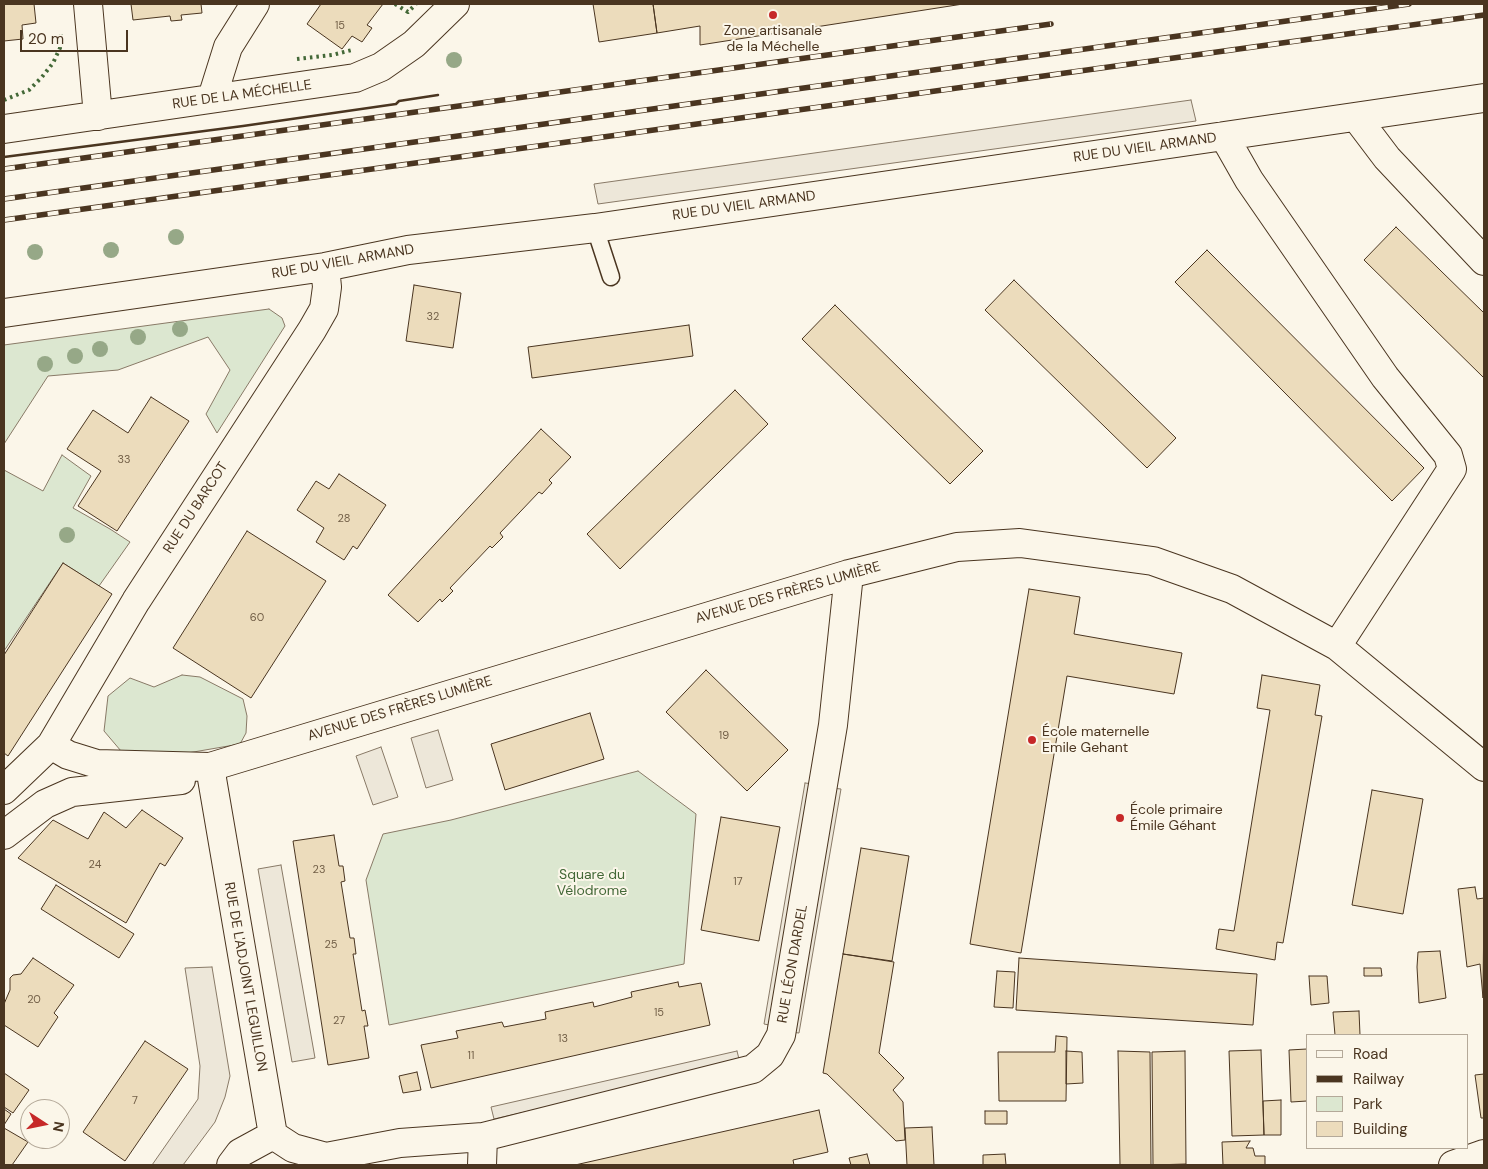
<!DOCTYPE html>
<html>
<head>
<meta charset="utf-8">
<style>
  body { margin:0 }
  #map { position:relative; width:1488px; height:1169px; overflow:hidden; background:#fbf6e9; font-family:"DM Sans",sans-serif }
  canvas { display:block }
  .frame { position:absolute; inset:0; border:5px solid #4a3520; pointer-events:none }
  .legend { position:absolute; left:1306px; top:1034px; width:162px; height:115px; box-sizing:border-box; background:#fbf6e9; border:1px solid #b4a999; margin:0; padding:6px 9px; list-style:none; font-size:15px; color:#4a3520 }
  .legend li { display:flex; align-items:center; gap:10px; height:25px }
  .legend b { width:25px; border:1px solid #b4a999 }
  .north { position:absolute; left:20px; top:1099px; width:50px; height:50px; box-sizing:border-box; background:#fbf6e9; border:1px solid #b4a999; border-radius:50%; rotate:101deg; font-size:14px; font-weight:700; line-height:20px; text-align:center; color:#4a3520 }
  .north::after { content:''; display:block; margin:auto; width:18px; height:22px; background:#c62828; clip-path:polygon(50% 0,100% 100%,50% 72%,0 100%) }
  .scale { position:absolute; left:20px; top:30px; width:108px; height:22px; box-sizing:border-box; border:2px solid #4a3520; border-top:0; padding-left:6px; font-size:15px; line-height:18px; white-space:nowrap; color:#4a3520; -webkit-text-stroke:4px #fbf6e9; paint-order:stroke }
</style>
</head>
<body>
<div id="map">
<canvas width="1488" height="1169"></canvas>
<div class="frame"></div>
<ul class="legend">
<li><b style="height:6px;background:#fbf6e9"></b>Road</li>
<li><b style="height:6px;background:#4a3520"></b>Railway</li>
<li><b style="height:14px;background:#dce7d0"></b>Park</li>
<li><b style="height:14px;background:#ecdcbc"></b>Building</li>
</ul>
<div class="north">N</div>
<div class="scale">20 m</div>
</div>
<script>
const context = document.querySelector('canvas').getContext('2d');
context.lineJoin = 'round';
function fillPath(path, color) {
  context.fillStyle = color;
  context.fill(path, 'evenodd');
}
function poly(rows) {
  const path = new Path2D();
  for (const r of rows) {
    path.moveTo(r[0], r[1]);
    for (let i = 2; i < r.length; i += 2) path.lineTo(r[i], r[i + 1]);
  }
  return path;
}
function trace(path, color, width, dash) {
  context.strokeStyle = color;
  context.lineWidth = width;
  context.lineCap = dash ? 'butt' : 'round';
  context.setLineDash(dash || []);
  context.stroke(path);
}
function label(font, color, halo, rows, align = 'center') {
  context.font = font + ' "DM Sans",sans-serif';
  context.lineWidth = 4;
  context.setLineDash([]);
  context.textBaseline = 'middle';
  context.strokeStyle = halo;
  context.fillStyle = color;
  for (const [text, x, y, turn = 0] of rows) {
    context.save();
    context.translate(x, y);
    context.rotate((+turn || 0) * Math.PI / 180);
    context.textAlign = isNaN(turn) ? turn : align;
    if (halo) context.strokeText(text, 0, 0);
    context.fillText(text, 0, 0);
    context.restore();
  }
}
const green = poly([
  [269,309,282,318,285,326,217,433,206,414,230,370,208,337,118,370,48,376,4,444,4,345,269,309],
  [62,455,91,476,73,508,110,529,130,542,99,586,63,563,4,651,4,470,43,491,62,455],
  [182,675,200,677,243,699,247,716,246,733,240,744,176,755,121,751,104,731,108,696,130,678,154,687,182,675],
  [638,771,696,814,684,964,389,1025,366,880,383,834,451,820,638,771]
]);
const parking = poly([
  [1191,100,1196,121,598,204,594,184,1191,100],
  [438,730,453,780,426,788,411,738,438,730],
  [381,747,398,797,373,805,356,756,381,747],
  [805,783,814,784,774,1026,764,1024,805,783],
  [832,788,841,789,799,1033,790,1032,832,788],
  [281,865,315,1058,292,1062,258,869,281,865],
  [212,967,230,1076,225,1097,215,1122,183,1165,152,1165,198,1099,200,1066,185,968,212,967],
  [737,1051,740,1063,494,1119,491,1107,737,1051]
]);
const building = poly([
  [4,4,34,4,36,23,22,25,23,39,4,41,4,4],
  [131,4,201,4,202,13,181,15,182,20,171,21,170,16,133,20,131,4],
  [321,4,383,4,367,25,372,28,362,42,352,36,342,49,307,24,321,4],
  [593,4,653,4,657,33,599,42,593,4],
  [653,4,963,4,700,45,700,26,657,33,653,4],
  [1396,227,1484,313,1484,378,1364,260,1396,227],
  [1207,250,1424,468,1392,501,1175,282,1207,250],
  [1014,280,1176,438,1147,468,985,310,1014,280],
  [414,285,461,293,453,348,406,341,414,285],
  [835,305,983,451,950,484,802,339,835,305],
  [689,325,693,356,532,378,528,347,689,325],
  [735,390,768,424,620,569,587,534,735,390],
  [151,397,189,421,117,531,78,506,101,471,67,449,93,410,128,433,151,397],
  [541,429,571,457,549,480,552,483,542,494,539,492,500,533,503,537,492,548,490,546,450,588,453,591,442,602,440,599,418,622,388,595,541,429],
  [339,474,386,505,357,549,353,546,344,560,316,542,324,528,297,510,316,481,329,489,339,474],
  [247,531,326,581,251,698,173,648,247,531],
  [63,563,112,594,8,756,4,753,4,655,63,563],
  [1029,589,1080,597,1074,634,1182,653,1174,694,1067,676,1021,953,970,944,1029,589],
  [706,670,788,750,747,791,666,712,706,670],
  [1262,675,1320,685,1315,715,1322,716,1283,943,1277,942,1275,960,1216,949,1219,929,1234,931,1270,710,1257,708,1262,675],
  [590,713,604,759,505,790,491,744,590,713],
  [1372,790,1423,799,1403,914,1352,905,1372,790],
  [142,810,183,838,165,866,160,863,126,923,18,858,53,820,88,839,104,812,126,828,142,810],
  [721,817,780,827,759,941,701,930,721,817],
  [334,835,339,866,343,866,345,881,341,882,350,938,354,938,356,954,353,954,362,1011,365,1010,368,1026,364,1026,369,1058,328,1065,293,841,334,835],
  [861,848,909,856,892,961,843,954,861,848],
  [56,885,134,934,119,958,41,909,56,885],
  [1475,887,1477,899,1484,898,1483,998,1480,964,1467,967,1458,889,1475,887],
  [1440,951,1446,998,1419,1003,1417,967,1418,952,1440,951],
  [843,954,894,962,879,1053,904,1078,893,1090,903,1102,905,1140,896,1141,827,1074,823,1073,843,954],
  [33,958,74,985,54,1013,58,1017,38,1047,4,1025,4,1004,10,990,10,978,13,975,21,974,33,958],
  [1019,958,1257,974,1253,1025,1016,1010,1019,958],
  [1364,968,1381,968,1382,976,1364,976,1364,968],
  [997,971,1015,972,1013,1008,994,1007,997,971],
  [1309,976,1327,976,1329,1003,1311,1005,1309,976],
  [678,982,679,987,701,983,710,1025,431,1088,421,1045,458,1038,456,1031,502,1022,504,1027,546,1019,545,1012,593,1002,594,1007,632,997,631,992,678,982],
  [1359,1011,1360,1035,1335,1035,1333,1012,1359,1011],
  [1056,1036,1067,1037,1066,1101,999,1101,998,1052,1055,1052,1056,1036],
  [145,1041,188,1069,125,1161,83,1132,145,1041],
  [1307,1049,1307,1101,1291,1102,1289,1050,1307,1049],
  [1261,1050,1264,1135,1232,1136,1229,1051,1261,1050],
  [1066,1051,1082,1052,1083,1083,1066,1084,1066,1051],
  [1118,1051,1150,1052,1151,1165,1120,1165,1118,1051],
  [1185,1051,1186,1164,1153,1165,1152,1052,1185,1051],
  [417,1072,421,1090,403,1093,399,1076,417,1072],
  [4,1073,29,1090,13,1113,4,1107,4,1073],
  [1484,1074,1484,1118,1481,1118,1475,1075,1484,1074],
  [1281,1100,1281,1135,1264,1135,1263,1101,1281,1100],
  [4,1109,11,1114,4,1125,4,1109],
  [819,1110,828,1152,793,1160,794,1165,575,1165,819,1110],
  [985,1111,1007,1111,1007,1124,985,1124,985,1111],
  [932,1127,934,1165,907,1165,905,1128,932,1127],
  [4,1128,28,1142,12,1165,4,1165,4,1128],
  [1250,1141,1246,1148,1253,1148,1255,1156,1265,1156,1265,1165,1223,1165,1222,1142,1250,1141],
  [867,1154,870,1165,851,1165,849,1158,867,1154],
  [1005,1154,1006,1165,983,1165,983,1155,1005,1154]
]);
const service = poly([
  [595,228,611,277]
]);
const minor = poly([
  [88,4,98,116],
  [212,98,228,47,255,4],
  [1356,117,1387,158,1484,261],
  [4,129,355,78,381,67,414,44,455,4],
  [1224,136,1249,180,1385,377,1448,455,1452,469,1337,646],
  [4,313,325,267,408,250,595,228,1484,98],
  [51,745,68,755,97,764,210,767,849,574,957,547,1020,543,1153,561,1232,589,1337,646,1484,767],
  [210,767,273,1135],
  [4,790,51,745,136,601,312,330,324,309,327,287,325,267],
  [4,835,45,804,72,792,181,780],
  [273,1135,293,1148,326,1157,400,1143,483,1137,753,1069,770,1055,781,1035,833,725,849,574],
  [231,1165,240,1153,273,1135],
  [482,1165,483,1137],
  [1453,1165,1484,1154]
]);
const rail = poly([
  [4,169,1051,24],
  [4,199,1409,4],
  [4,220,1484,15]
]);
const hedge = poly([
  [395,4,408,12,416,4],
  [297,59,332,55,352,50],
  [4,100,29,90,42,77,53,63,60,48,61,34]
]);
const wall = poly([
  [4,157,243,126,396,104,399,101,438,95]
]);
const trees = [
  [454,60],
  [176,237],
  [111,250],
  [35,252],
  [180,329],
  [138,337],
  [100,349],
  [75,356],
  [45,364],
  [67,535]
];
const markers = [
  [773,15,5,"#c62828"],
  [1032,740,5,"#c62828"],
  [1120,818,5,"#c62828"]
];
const numberNames = [
  ["15",340,26],
  ["32",433,317],
  ["33",124,460],
  ["28",344,519],
  ["60",257,618],
  ["19",724,736],
  ["24",95,865],
  ["23",319,870],
  ["17",738,882],
  ["25",331,945],
  ["20",34,1000],
  ["15",659,1013],
  ["27",339,1021],
  ["13",563,1039],
  ["11",471,1056],
  ["7",135,1101]
];
const poiNames = [
  ["Zone artisanale",773,31,"center"],
  ["de la Méchelle",773,47,"center"],
  ["École maternelle",1042,732],
  ["Emile Gehant",1042,748],
  ["École primaire",1130,810],
  ["Émile Géhant",1130,826]
];
const streetNames = [
  ["RUE DE LA MÉCHELLE",242,95,-8],
  ["RUE DU VIEIL ARMAND",1145,148,-8],
  ["RUE DU VIEIL ARMAND",744,206,-8],
  ["RUE DU VIEIL ARMAND",343,262,-10],
  ["RUE DU BARCOT",196,508,-57],
  ["AVENUE DES FRÈRES LUMIÈRE",788,593,-16],
  ["AVENUE DES FRÈRES LUMIÈRE",400,709,-17],
  ["RUE LÉON DARDEL",793,964,-80],
  ["RUE DE L'ADJOINT LEGUILLON",245,977,80]
];
const parkNames = [
  ["Square du",592,875],
  ["Vélodrome",592,891]
];
fillPath(green, '#dce7d0');
trace(green, '#887966', 1);
fillPath(parking, '#ede7d9');
trace(parking, '#887966', 1);
fillPath(building, '#ecdcbc');
trace(building, '#4a3520', 1);
trace(service, '#4a3520', 19);
trace(minor, '#4a3520', 30);
trace(service, '#fbf6e9', 16);
trace(minor, '#fbf6e9', 28);
trace(rail, '#4a3520', 5.5);
trace(rail, '#fbf6e9', 4, [11]);
trace(hedge, '#436837', 4, [2.5, 4]);
trace(wall, '#4a3520', 2.5);
context.fillStyle = '#96a887';
for (const [x, y] of trees) {
  context.beginPath();
  context.arc(x, y, 8, 0, 2 * Math.PI);
  context.fill();
}
for (const [x, y, r, color] of markers) {
  const dot = new Path2D();
  dot.arc(x, y, r, 0, 2 * Math.PI);
  context.fillStyle = color;
  context.fill(dot);
  trace(dot, '#fbf6e9', 2);
}
label('11px', '#725f47', null, numberNames);
label('14px', '#4a3520', '#fbf6e9', poiNames, 'left');
label('14px', '#4a3520', '#fbf6e9', streetNames);
label('14px', '#436837', '#fbf6e9', parkNames);
</script>
</body>
</html>
